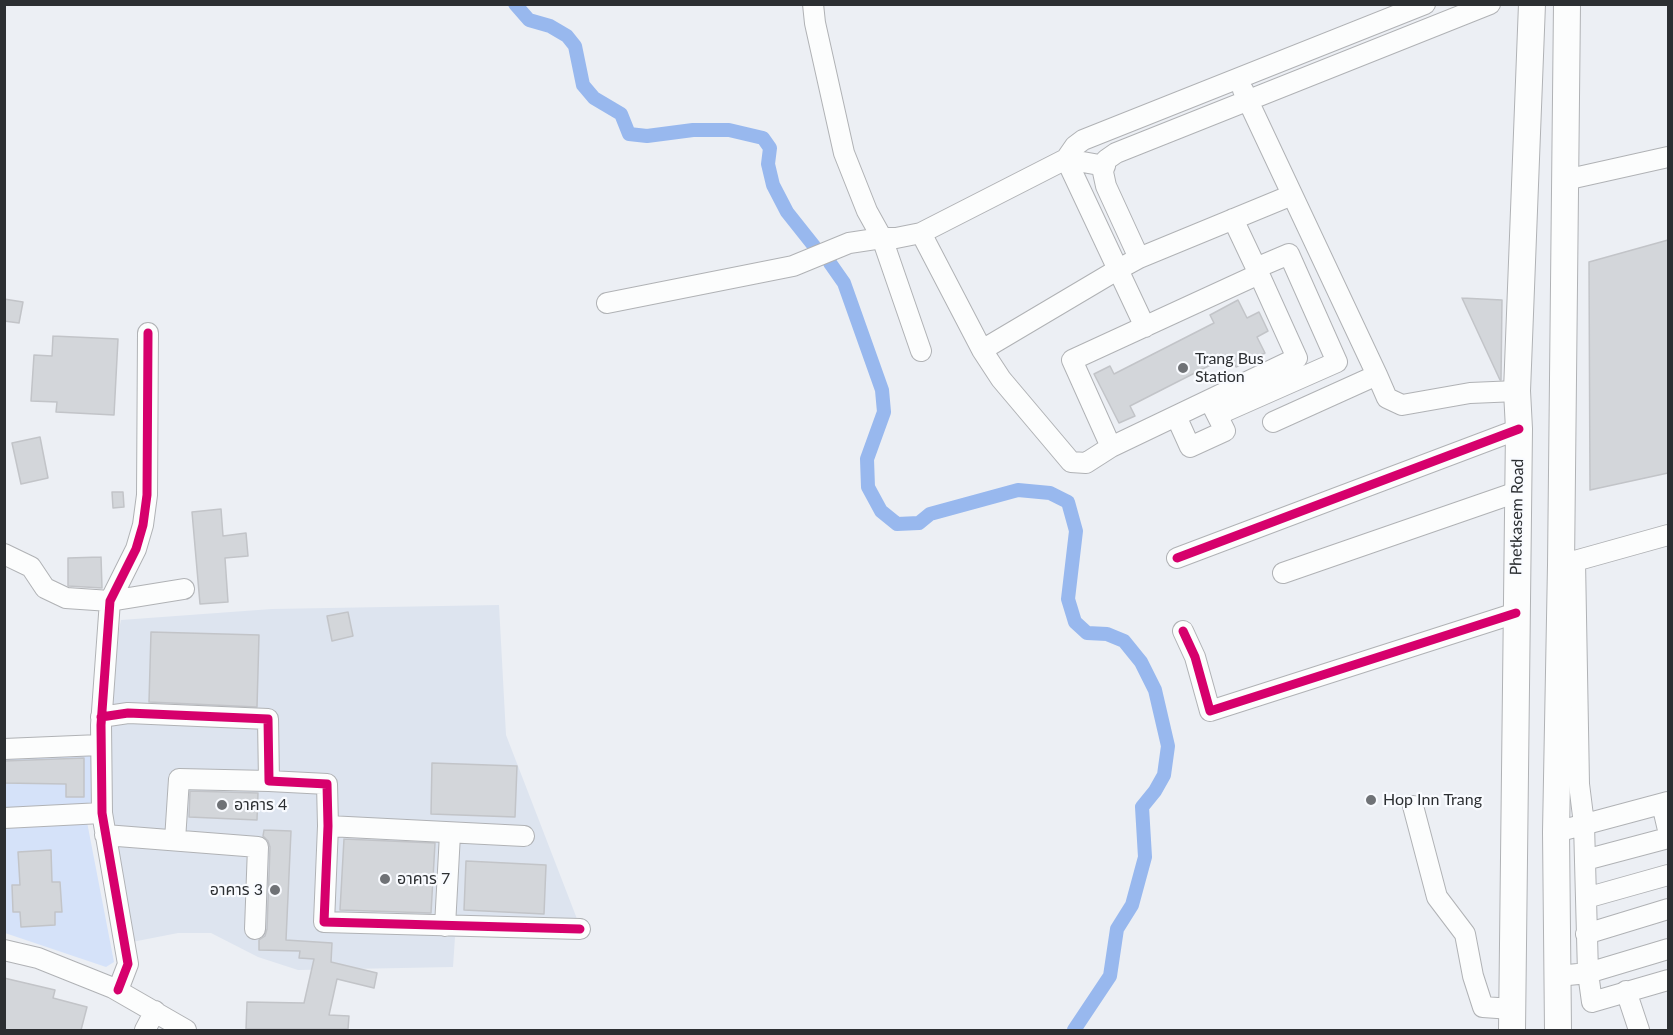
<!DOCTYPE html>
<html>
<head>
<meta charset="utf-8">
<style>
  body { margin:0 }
  #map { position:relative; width:1673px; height:1035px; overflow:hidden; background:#eceff4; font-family:Lato,sans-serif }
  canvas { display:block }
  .frame { position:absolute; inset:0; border:6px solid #2c2f32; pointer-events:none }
</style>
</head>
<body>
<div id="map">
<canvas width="1673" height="1035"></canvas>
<div class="frame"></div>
</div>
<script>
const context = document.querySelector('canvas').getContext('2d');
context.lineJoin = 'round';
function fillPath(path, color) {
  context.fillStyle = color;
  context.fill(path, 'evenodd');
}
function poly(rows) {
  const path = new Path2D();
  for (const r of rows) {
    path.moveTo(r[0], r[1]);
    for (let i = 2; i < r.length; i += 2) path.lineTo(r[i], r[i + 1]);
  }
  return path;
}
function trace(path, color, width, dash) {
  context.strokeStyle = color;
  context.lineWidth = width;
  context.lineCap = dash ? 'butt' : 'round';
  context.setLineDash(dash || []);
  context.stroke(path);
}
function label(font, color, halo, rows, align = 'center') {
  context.font = font + ' Lato,"Noto Sans Thai",sans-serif';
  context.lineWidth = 4.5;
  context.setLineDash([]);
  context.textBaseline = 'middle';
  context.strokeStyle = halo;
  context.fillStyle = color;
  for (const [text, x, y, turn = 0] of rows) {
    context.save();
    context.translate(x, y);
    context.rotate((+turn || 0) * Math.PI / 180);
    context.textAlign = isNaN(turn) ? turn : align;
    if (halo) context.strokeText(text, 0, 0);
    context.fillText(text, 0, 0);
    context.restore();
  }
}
const built = poly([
  [499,605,506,735,584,937,455,937,453,967,298,970,258,957,211,933,178,933,132,942,106,812,112,664,121,620,272,609]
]);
const green = poly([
  [100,745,102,813,5,818,4,749],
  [87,822,114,962,106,967,5,933,4,828]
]);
const canal = poly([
  [515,4,529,20,550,26,567,36,575,46,583,85,594,98,621,114,629,134,647,136,693,130,729,130,763,138,770,148,768,164,773,185,787,212,814,246],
  [830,263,844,283,882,390,884,412,867,459,868,487,881,511,897,524,919,523,930,514,1018,490,1050,493,1068,502,1076,531,1068,599,1075,622,1087,633,1107,634,1124,641,1141,662,1155,690,1168,746,1164,775,1155,791,1142,807,1145,857,1132,905,1117,929,1110,976,1074,1030]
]);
const building = poly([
  [1668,240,1668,473,1590,490,1589,262,1668,240],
  [1462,298,1502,300,1501,380,1500,380,1462,298],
  [4,299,23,302,19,323,4,321,4,299],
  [1238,300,1247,318,1259,312,1268,331,1257,337,1265,353,1236,367,1230,355,1130,406,1135,416,1119,423,1094,374,1110,366,1114,374,1214,323,1210,315,1238,300],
  [53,336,118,339,114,415,56,412,57,402,31,401,34,355,52,356,53,336],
  [40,437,48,478,21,484,12,443,40,437],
  [112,492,123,492,124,507,113,508,112,492],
  [221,509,223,536,246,533,248,556,225,558,228,602,200,604,192,512,221,509],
  [101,557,102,588,68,586,68,558,101,557],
  [348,612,353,636,332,641,327,616,348,612],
  [151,632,259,635,257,707,149,702,151,632],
  [84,758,84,797,66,797,66,784,4,783,4,761,84,758],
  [432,763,517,766,515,817,431,814,432,763],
  [190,791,258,793,257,820,189,817,190,791],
  [264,830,291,831,286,940,332,943,331,962,377,973,374,988,337,979,329,1015,349,1016,348,1029,246,1029,247,1002,304,1003,314,959,299,958,300,951,259,950,259,940,265,936,267,929,270,847,268,841,263,836,264,830],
  [344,839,435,843,431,913,340,910,344,839],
  [51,850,52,882,60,882,62,912,55,912,55,925,21,927,20,912,13,912,12,885,20,885,18,852,51,850],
  [466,861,546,865,544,914,464,910,466,861],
  [4,978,55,990,53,998,87,1007,81,1030,4,1030,4,978]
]);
const minor = poly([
  [813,4,815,23,844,153,867,211,882,238,921,351],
  [1243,90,1377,375],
  [1105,166,1066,159,921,233,982,350,1001,379,1071,462,1086,463,1111,447],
  [1565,180,1668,157],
  [1233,219,1259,274,1297,358,1111,447,1072,360,1259,274],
  [1139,258,1106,186,1103,172,1106,160,1116,153,1490,4],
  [607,303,793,266,849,243,882,238,896,238,921,233],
  [1145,327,1066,159,1075,146,1083,140,1425,4],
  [982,350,1117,270,1139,258,1292,195],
  [1217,415,1337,362,1289,254,1256,268],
  [1176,416,1190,447,1225,431,1212,405],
  [1273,422,1377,375,1387,398,1402,405,1470,393,1517,391],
  [4,554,31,567,45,588,66,598,110,601,184,589],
  [1177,558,1519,429],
  [1575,561,1579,784,1584,824,1588,973,1592,1002,1668,980],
  [1564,564,1668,535],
  [1283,573,1517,492],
  [1183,631,1195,657,1210,711,1516,613],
  [101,717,128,713,268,719,269,781,327,784,328,826,324,922,580,929],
  [4,749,100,745],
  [1662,804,1668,830],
  [1413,806,1437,897,1465,934,1473,976,1483,1007,1512,1009],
  [4,818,102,813],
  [328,826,524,836],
  [1556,832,1668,802],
  [105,835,258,847,255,929],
  [175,840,179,779,269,781],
  [1585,860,1668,838],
  [1586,898,1668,875],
  [445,926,450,834],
  [1586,934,1668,909],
  [4,950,38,958,113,988,186,1030],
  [1558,976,1588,973,1668,949],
  [118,990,128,964,102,813,101,725,110,601,136,549,143,525,147,495,148,333],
  [1626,991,1639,1030],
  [145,1030,155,1011]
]);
const major = poly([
  [1512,1030,1519,429,1517,391,1532,4],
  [1558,1030,1556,832,1561,565,1567,4]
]);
const cycleway = poly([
  [1177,558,1519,429],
  [1183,631,1195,657,1210,711,1516,613],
  [101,717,128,713,268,719,269,781,327,784,328,826,324,922,580,929],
  [118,990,128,964,102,813,101,725,110,601,136,549,143,525,147,495,148,333]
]);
const markers = [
  [1183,368,6,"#6f7276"],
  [1371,800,6,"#6f7276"],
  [222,805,6,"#6f7276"],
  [385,879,6,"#6f7276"],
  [275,890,6,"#6f7276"]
];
const poiNames = [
  ["Trang Bus",1195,359],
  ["Station",1195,377],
  ["Hop Inn Trang",1383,800],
  ["อาคาร 4",234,805],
  ["อาคาร 7",397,879],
  ["อาคาร 3",263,890,"right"]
];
const streetNames = [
  ["Phetkasem Road",1517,517,-89]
];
fillPath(built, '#dde4ef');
fillPath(green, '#d5e2f9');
trace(canal, '#98b8ee', 14);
fillPath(building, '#d3d6da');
trace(building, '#c2c4c8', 1.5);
trace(minor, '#b0b2b5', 22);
trace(major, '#b0b2b5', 28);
trace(minor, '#fcfdfd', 20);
trace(major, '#fcfdfd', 26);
trace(cycleway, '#d6006c', 9);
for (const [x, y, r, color] of markers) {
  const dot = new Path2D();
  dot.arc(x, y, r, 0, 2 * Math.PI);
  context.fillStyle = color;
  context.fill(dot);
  trace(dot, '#f9fbff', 2);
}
label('16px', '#2c2f32', '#f9fbff', poiNames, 'left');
label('16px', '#2c2f32', '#f9fbff', streetNames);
</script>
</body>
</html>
